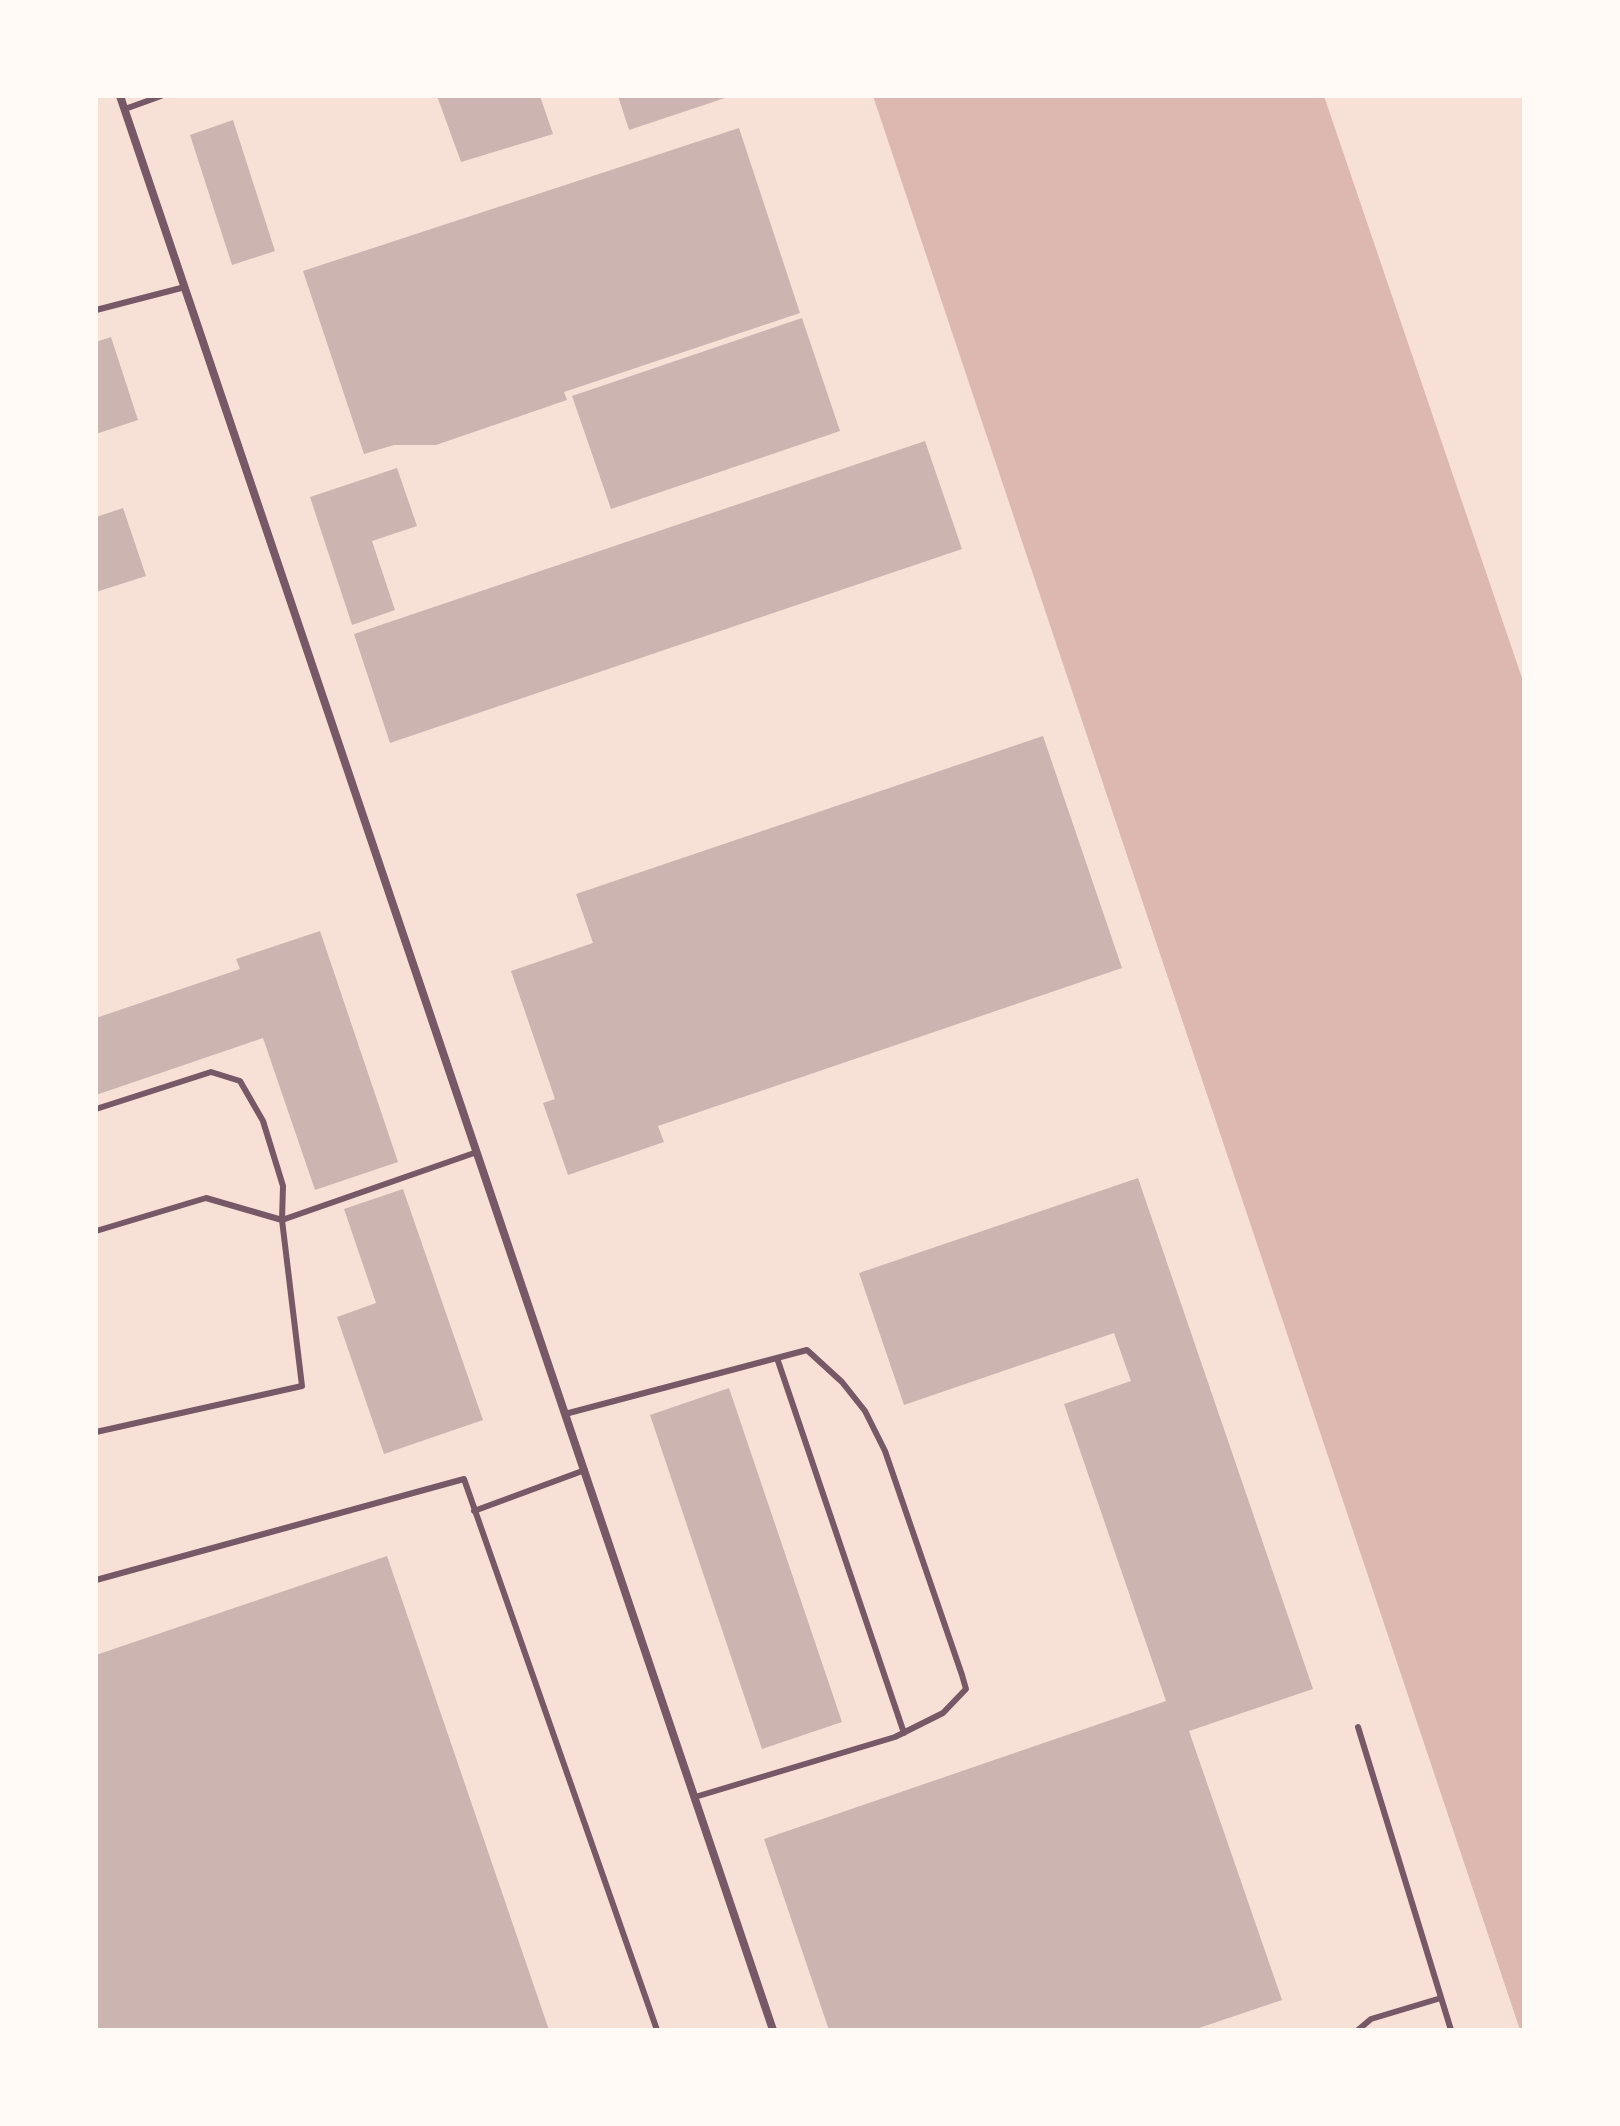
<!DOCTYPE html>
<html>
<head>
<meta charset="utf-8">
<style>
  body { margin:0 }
  #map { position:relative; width:1620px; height:2126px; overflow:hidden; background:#f7e1d7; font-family:"Work Sans",sans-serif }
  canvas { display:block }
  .frame { position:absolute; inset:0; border:98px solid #fffaf5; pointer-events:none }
</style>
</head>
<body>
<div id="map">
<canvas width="1620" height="2126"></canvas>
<div class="frame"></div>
</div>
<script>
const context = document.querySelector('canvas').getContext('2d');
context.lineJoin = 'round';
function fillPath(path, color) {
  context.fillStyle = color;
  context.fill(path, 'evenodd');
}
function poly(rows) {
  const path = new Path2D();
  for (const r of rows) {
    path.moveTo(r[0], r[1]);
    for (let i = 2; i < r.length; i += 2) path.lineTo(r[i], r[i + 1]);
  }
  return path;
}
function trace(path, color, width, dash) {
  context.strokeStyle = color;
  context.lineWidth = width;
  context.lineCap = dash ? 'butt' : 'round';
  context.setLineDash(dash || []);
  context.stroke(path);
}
const water = poly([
  [873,96,1324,96,1524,684,1524,2030,1520,2030]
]);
const building = poly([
  [437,96,540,96,553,134,461,162],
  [618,96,728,96,728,97,629,130],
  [233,120,275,251,232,265,190,135],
  [739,128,800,313,564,392,567,400,436,445,394,445,364,454,303,271],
  [802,318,840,431,611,509,572,396],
  [111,337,138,420,96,434,96,342],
  [925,441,962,549,390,743,354,634],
  [397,468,417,526,372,541,395,610,352,625,310,497],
  [123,508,146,576,96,592,96,517],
  [1043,736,1122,968,658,1126,664,1142,568,1175,543,1103,555,1099,511,971,593,943,576,894],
  [320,931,398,1162,315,1190,263,1038,96,1095,96,1018,240,969,236,959],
  [1138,1178,1313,1689,1189,1731,1282,2000,1193,2030,829,2030,764,1839,1166,1701,1064,1404,1131,1381,1114,1333,904,1405,859,1273],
  [403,1189,483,1420,384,1454,337,1317,376,1303,344,1209],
  [729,1388,842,1722,762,1749,650,1415],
  [387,1556,549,2030,96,2030,96,1655]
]);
const service = poly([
  [125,109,161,96],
  [96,310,185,287],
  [96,1109,211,1072,240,1081,263,1121,283,1186,282,1220,302,1386,96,1432],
  [96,1231,206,1198,282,1220,477,1152],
  [777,1358,904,1733],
  [565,1414,807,1350,842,1382,865,1411,885,1451,962,1675,966,1689,943,1713,895,1737,695,1797],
  [474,1511,585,1470],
  [96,1580,464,1479,657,2030],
  [1358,1727,1451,2030],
  [1358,2030,1371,2019,1441,1998]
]);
const minor = poly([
  [120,96,773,2030]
]);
fillPath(water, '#dcb8b0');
fillPath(building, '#ccb4b1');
trace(service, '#755966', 6);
trace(minor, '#755966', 8);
</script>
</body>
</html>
